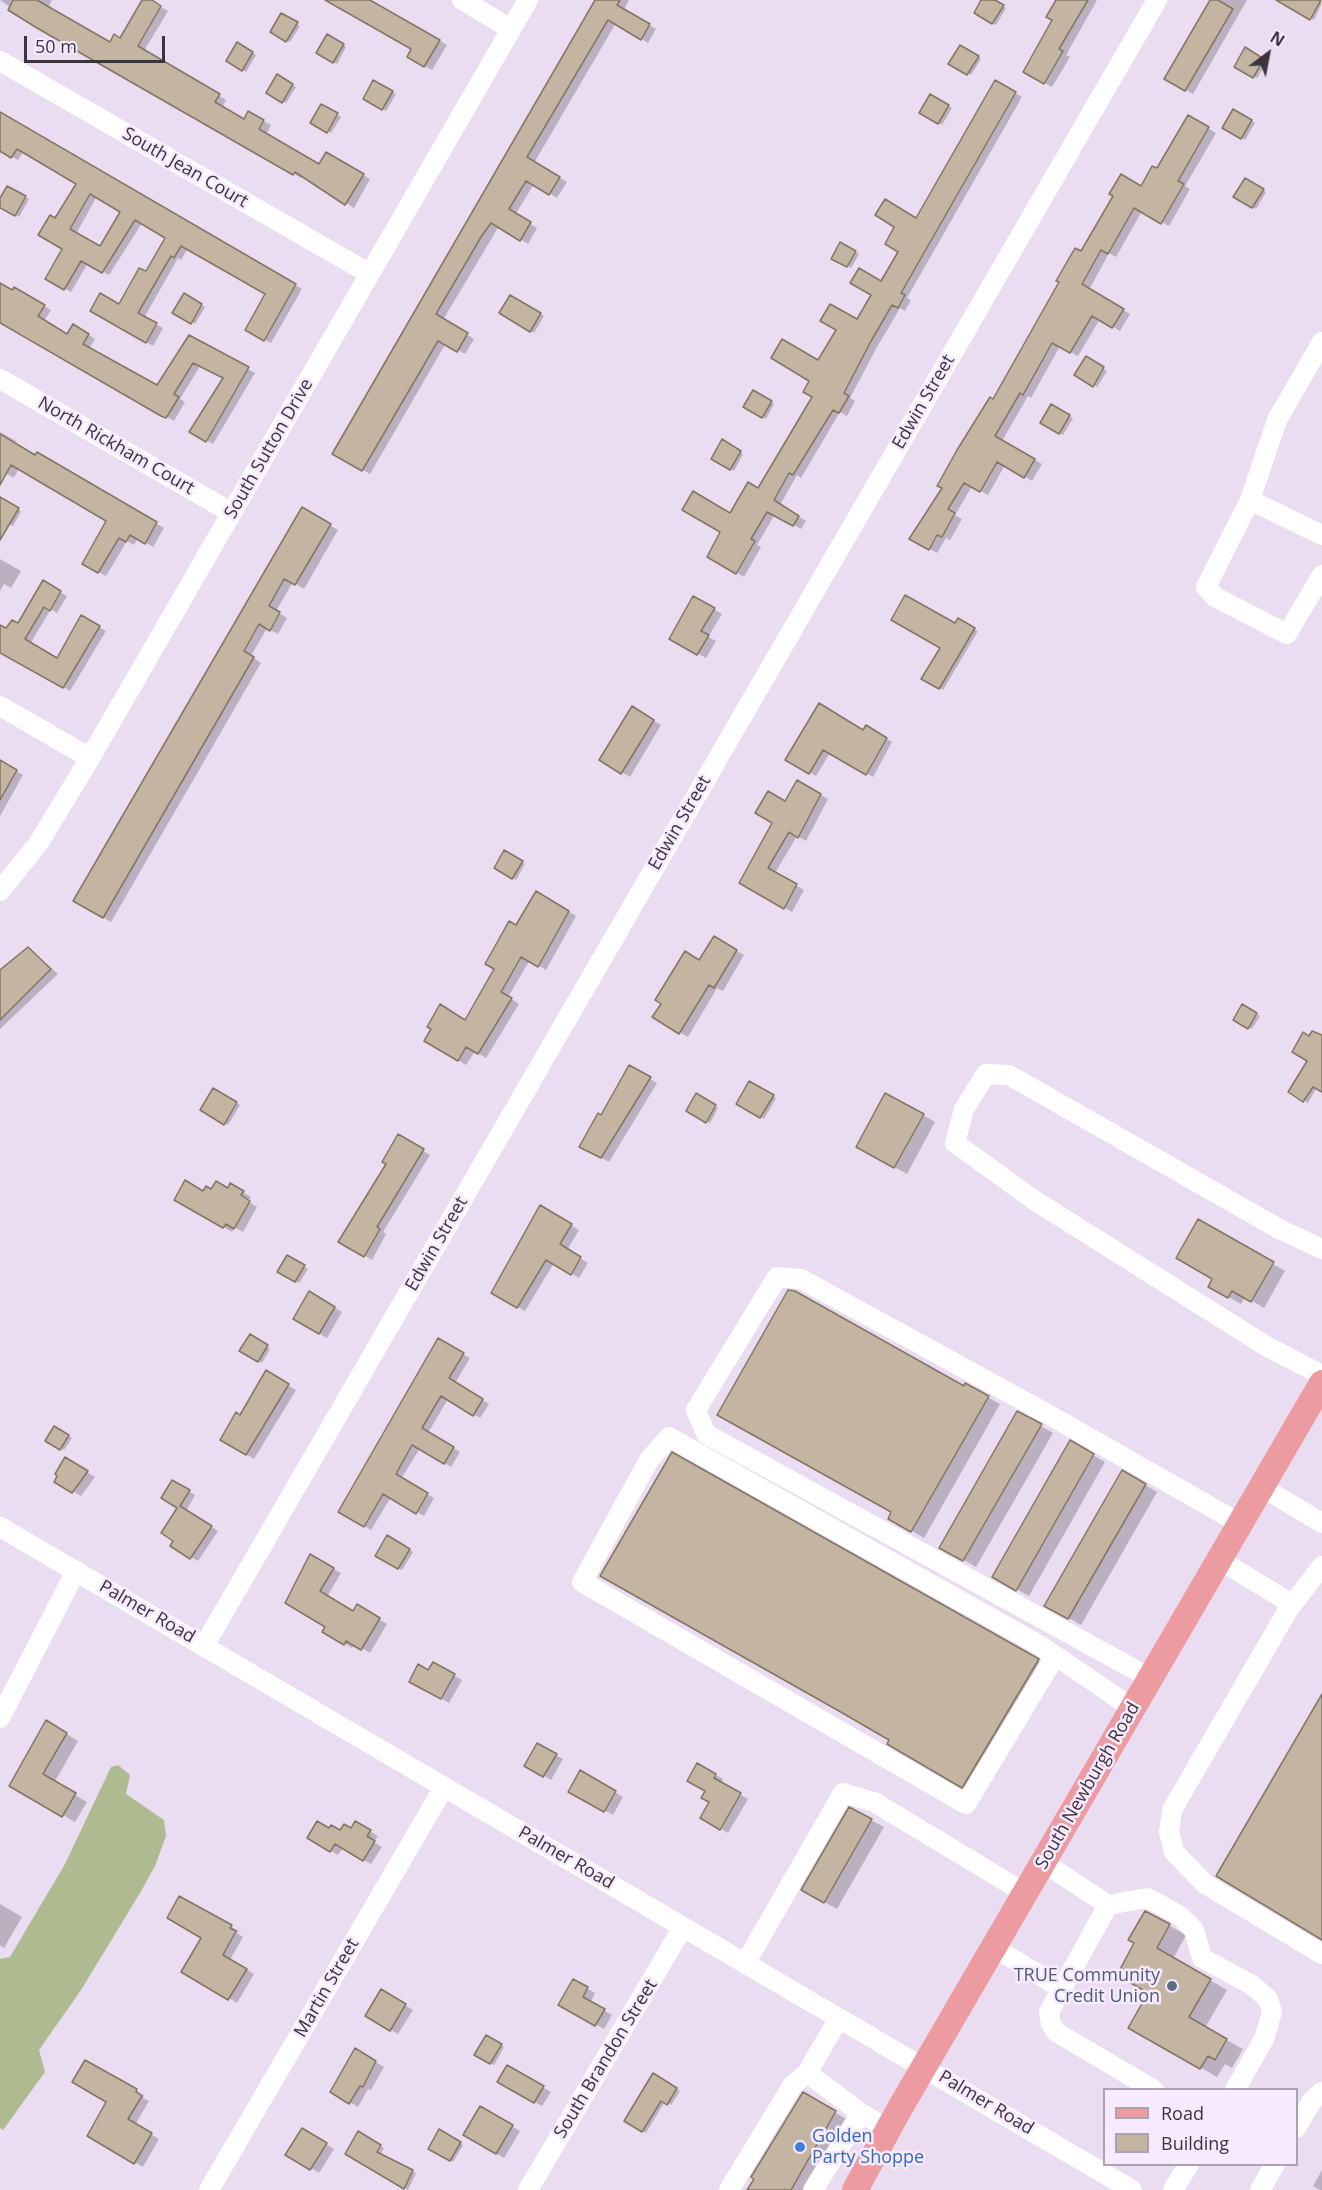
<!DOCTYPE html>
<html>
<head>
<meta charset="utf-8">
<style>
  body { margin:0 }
  #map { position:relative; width:1322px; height:2190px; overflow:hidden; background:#eadcf1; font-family:"Open Sans",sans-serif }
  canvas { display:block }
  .legend { position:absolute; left:1103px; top:2088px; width:195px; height:78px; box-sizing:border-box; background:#f7e9fe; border:2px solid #aba1b0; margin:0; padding:8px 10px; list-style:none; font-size:18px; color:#3a343c }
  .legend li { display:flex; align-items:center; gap:12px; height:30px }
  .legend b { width:30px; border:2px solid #aba1b0 }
  .north { position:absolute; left:1238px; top:24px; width:60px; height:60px; -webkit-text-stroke:4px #f7e9fe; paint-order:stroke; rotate:32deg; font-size:16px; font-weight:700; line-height:24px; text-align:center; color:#3a343c }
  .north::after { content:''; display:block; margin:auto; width:21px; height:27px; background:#3a343c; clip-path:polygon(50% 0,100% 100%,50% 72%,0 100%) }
  .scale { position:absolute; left:24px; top:36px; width:141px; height:27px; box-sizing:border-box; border:3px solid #3a343c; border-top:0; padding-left:8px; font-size:18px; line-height:21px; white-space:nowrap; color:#3a343c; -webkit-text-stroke:4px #f7e9fe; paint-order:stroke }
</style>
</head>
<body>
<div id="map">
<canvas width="1322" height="2190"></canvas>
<ul class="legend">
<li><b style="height:8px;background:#ec9ca1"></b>Road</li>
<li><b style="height:16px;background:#c3b5a1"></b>Building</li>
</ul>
<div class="north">N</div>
<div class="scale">50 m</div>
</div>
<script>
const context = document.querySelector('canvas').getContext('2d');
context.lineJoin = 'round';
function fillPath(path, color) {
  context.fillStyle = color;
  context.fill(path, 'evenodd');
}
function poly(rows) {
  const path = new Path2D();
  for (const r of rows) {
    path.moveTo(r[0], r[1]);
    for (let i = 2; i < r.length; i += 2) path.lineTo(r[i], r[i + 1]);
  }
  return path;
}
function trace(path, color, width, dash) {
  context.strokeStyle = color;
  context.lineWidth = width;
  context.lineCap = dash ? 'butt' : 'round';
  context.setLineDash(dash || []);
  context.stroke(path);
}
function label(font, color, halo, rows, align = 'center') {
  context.font = font + ' "Open Sans",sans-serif';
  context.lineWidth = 5;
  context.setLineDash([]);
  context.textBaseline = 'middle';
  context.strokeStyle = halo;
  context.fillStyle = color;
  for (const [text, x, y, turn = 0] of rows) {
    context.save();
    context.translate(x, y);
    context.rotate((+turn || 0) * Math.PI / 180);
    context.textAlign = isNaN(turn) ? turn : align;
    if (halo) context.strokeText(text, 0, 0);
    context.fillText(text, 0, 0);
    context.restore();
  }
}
const forest = poly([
  [118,1765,130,1775,126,1794,164,1820,166,1836,155,1866,140,1893,81,1990,39,2050,45,2072,3,2130,0,2128,0,1959,10,1957,65,1864,111,1767]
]);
const shadow = poly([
  [0,0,52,0,48,8,110,44,120,40,144,0,149,0,168,11,144,51,226,100,222,108,244,121,249,113,271,125,266,135,320,166,327,154,370,179,354,208,303,175,301,178,38,27],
  [327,0,367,0,447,45,432,70,409,57,413,49],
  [595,0,629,0,624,10,656,29,648,43,616,23,534,163,567,182,557,198,534,184,515,215,537,228,528,244,499,226,443,320,474,339,465,354,446,343,370,474,334,453],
  [983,0,992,0,1006,8,996,25,976,13],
  [1055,0,1097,0,1066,55,1070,57,1052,87,1025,72,1054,20,1057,1],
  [1211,0,1247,0,1193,94,1166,78],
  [1297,0,1317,0,1322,3,1314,20,1293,8],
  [282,15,300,26,290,42,272,31],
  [328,36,346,47,337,64,318,53],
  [238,44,256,55,246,72,228,61],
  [960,47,981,59,971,75,950,63],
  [1246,49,1267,62,1257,78,1236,66],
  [277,76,296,87,286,103,268,92],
  [374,82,396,94,386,111,365,99],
  [996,82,1022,97,907,298,911,300,905,311,900,308,877,347,850,398,855,401,847,416,840,412,801,478,797,475,780,505,806,521,801,529,775,514,757,545,761,547,744,577,709,556,731,515,759,490,814,397,819,362,857,321],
  [931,96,952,108,942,125,921,113],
  [322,106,341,117,331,133,312,122],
  [1234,111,1255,123,1245,140,1224,127],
  [0,115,302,289,271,343,247,330,267,294,188,248,181,260,178,258,144,318,163,328,153,346,92,310,119,306,146,273,167,237,142,223,109,275,88,263,71,292,48,278,64,249,56,220,78,183,24,151,18,160,2,151,0,154],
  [97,196,122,211,101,248,76,234],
  [1189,117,1216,133,1185,186,1190,189,1169,226,1142,211,1116,257,1109,253,1089,290,1130,314,1120,331,1100,319,1078,356,1060,346,1031,398,1028,396,1002,441,1042,464,1032,481,1005,465,988,495,972,486,955,515,962,519,950,540,946,538,937,553,911,538,1082,254,1158,171],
  [1245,180,1266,192,1256,209,1235,196],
  [8,188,29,199,19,217,0,206],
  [841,244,859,254,851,268,833,258],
  [0,285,12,292,14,289,51,310,44,321,68,336,74,326,95,339,89,349,158,387,190,337,255,373,213,444,191,431,224,378,200,366,180,399,185,402,174,421,0,321],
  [185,296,205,307,195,324,174,313],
  [511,297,544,316,534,333,501,313],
  [1086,358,1107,371,1097,387,1076,375],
  [753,392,774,404,766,419,745,406],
  [1052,406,1073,418,1063,435,1042,423],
  [0,432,16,441,14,444,36,457,37,454,164,528,153,547,138,538,134,545,127,541,106,576,84,564,108,521,19,468,14,478,0,470],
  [723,442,743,454,734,471,713,458],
  [3,500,21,511,13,526,0,519],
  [302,509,338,530,304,589,293,582,276,611,287,618,278,634,267,628,251,656,261,663,111,922,75,901],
  [0,559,21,571,11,588,4,584,0,591],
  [43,582,67,596,57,613,51,609,30,644,58,660,82,617,106,631,70,691,0,650,0,626,7,630,18,625],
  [694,598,722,614,708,637,716,641,706,658,671,638],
  [958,620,978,631,943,690,923,679],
  [632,708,661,725,630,777,601,760],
  [866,728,892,742,873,777,830,753,816,776,787,759,864,732],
  [0,761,23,775,0,816],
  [798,782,828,799,806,841,797,836,775,873,804,890,792,912,741,882],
  [505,852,525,864,516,880,496,868],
  [537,893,576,916,546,970,530,960,508,997,519,1004,486,1058,475,1051,466,1065,426,1040,433,1029,466,1021],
  [714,938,744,955,723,991,717,988,688,1037,655,1017,700,962],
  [28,948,58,974,0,1029,0,972],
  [1243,1006,1260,1016,1252,1029,1235,1020],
  [1310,1038,1322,1038,1322,1090,1317,1087,1308,1103,1290,1092,1309,1061],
  [630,1067,657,1083,609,1162,581,1146,602,1117],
  [750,1083,776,1098,764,1119,738,1103],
  [214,1090,240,1105,228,1125,202,1110],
  [697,1095,718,1108,710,1123,688,1111],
  [923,1115,935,1122,907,1174,858,1147],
  [398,1136,430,1155,383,1232,386,1234,372,1260,340,1241,388,1164],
  [231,1185,251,1197,248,1201,257,1207,243,1232,234,1227,232,1232,176,1199,229,1189],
  [540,1207,579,1230,567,1250,588,1263,579,1278,554,1263,525,1311,493,1293],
  [1198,1221,1285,1271,1264,1308,1245,1297,1241,1304,1210,1286,1214,1278],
  [288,1257,308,1269,299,1283,279,1271],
  [310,1294,342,1312,327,1338,295,1319],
  [250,1336,270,1349,262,1363,242,1351],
  [438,1340,470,1358,455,1383,489,1404,480,1418,448,1399,428,1433,460,1452,451,1467,420,1448,401,1479,434,1498,424,1516,391,1497,371,1530,340,1511],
  [266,1372,296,1390,254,1459,222,1440,241,1417],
  [966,1385,1000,1404,924,1538,890,1518],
  [1018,1413,1053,1433,976,1567,941,1547],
  [55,1428,72,1438,64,1450,47,1440],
  [1071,1443,1105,1462,1029,1596,994,1577],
  [672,1454,1054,1670,979,1796,889,1744,891,1740],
  [65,1459,95,1477,81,1496,56,1481],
  [1122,1472,1157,1492,1081,1625,1046,1605],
  [173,1482,195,1495,186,1511,218,1531,198,1561,172,1546,179,1507],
  [387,1537,413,1552,402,1570,377,1555],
  [310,1556,341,1573,327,1597,354,1613,358,1606,387,1624,370,1653,355,1644,352,1648,324,1631,327,1626],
  [433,1664,462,1680,449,1703,411,1681,429,1672],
  [47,1722,78,1741,54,1783,87,1802,75,1822,11,1785],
  [538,1745,563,1759,551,1780,526,1765],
  [698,1765,723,1779,721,1784,748,1799,728,1833,702,1818,711,1802],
  [581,1772,623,1797,613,1815,570,1791],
  [849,1809,884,1827,837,1909,803,1890],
  [356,1823,378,1836,374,1842,382,1847,371,1864,343,1848,338,1855,309,1838,330,1830,341,1832,352,1830],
  [180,1898,239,1931,237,1933,243,1937,230,1960,254,1974,237,2003,183,1971,203,1937],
  [0,1904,22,1917,4,1948,0,1945],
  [1146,1913,1186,1935,1173,1959,1227,1990,1205,2028,1243,2049,1232,2068,1225,2064,1217,2077,1130,2027,1150,1993],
  [574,1981,595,1993,590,2003,612,2015,604,2029,560,2004],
  [382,1991,413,2010,398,2034,367,2016],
  [487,2037,504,2047,494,2065,477,2054],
  [356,2050,384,2067,371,2090,368,2089,358,2107,332,2092],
  [86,2062,144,2095,143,2098,149,2101,135,2125,159,2139,143,2167,89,2136,109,2102],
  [507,2067,551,2092,542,2106,499,2081],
  [654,2075,680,2091,671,2105,665,2101,646,2133,626,2121],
  [803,2094,848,2120,807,2190,749,2190],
  [480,2108,520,2131,504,2158,465,2135],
  [303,2130,334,2149,319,2173,288,2154],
  [440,2131,463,2145,453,2162,430,2149],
  [359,2133,384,2148,380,2155,416,2173,408,2190,347,2153],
  [1322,2170,1322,2190,1320,2190,1313,2186]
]);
const building = poly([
  [13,0,37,0,110,42,114,34,120,38,142,0,152,0,161,6,138,46,220,94,215,102,244,119,248,111,264,120,259,129,319,164,326,152,364,174,345,205,295,172,293,175,37,28,8,10,13,0],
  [325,0,370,0,440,40,424,67,407,57,411,49,325,0],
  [595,0,620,0,617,5,650,24,641,40,608,20,527,157,560,177,549,195,526,181,509,209,531,222,520,241,491,223,481,237,436,314,468,333,457,352,438,341,362,471,332,454,595,0],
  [981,0,995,0,1004,5,992,24,974,13,981,0],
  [1056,0,1088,0,1059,49,1063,51,1044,84,1023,72,1052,20,1046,17,1056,0],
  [1210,0,1218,0,1233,9,1185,91,1164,79,1210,0],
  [1276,0,1321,0,1310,20,1276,0],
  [281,13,298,22,286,42,270,32,281,13],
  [327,34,344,44,333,63,316,53,327,34],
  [237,42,253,52,242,71,226,61,237,42],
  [960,45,979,56,967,75,948,64,960,45],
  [1245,47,1264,59,1253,78,1234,67,1245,47],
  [277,74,293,84,282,103,266,93,277,74],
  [373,80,393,91,382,110,363,99,373,80],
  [995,80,1016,92,901,293,905,295,898,308,892,305,870,343,844,393,849,396,839,413,833,410,793,475,789,473,774,500,799,516,793,526,767,512,751,539,755,541,736,574,707,557,720,532,682,510,693,491,730,513,748,482,758,488,812,397,803,392,809,381,771,358,782,339,818,360,836,330,820,321,830,304,857,319,871,295,850,283,859,268,881,281,898,252,885,244,894,227,875,215,885,199,916,218,995,80],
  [930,94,949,105,938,124,919,113,930,94],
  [321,104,338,113,327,133,310,123,321,104],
  [1233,109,1252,120,1241,139,1222,128,1233,109],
  [0,112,296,284,264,341,245,330,265,294,181,246,174,258,171,256,138,313,157,323,146,343,90,311,100,293,119,304,139,268,146,271,165,238,135,220,102,273,81,261,64,290,45,279,62,249,38,235,50,215,55,218,76,184,17,149,11,158,0,151,0,112],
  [90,194,120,212,100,246,70,229,90,194],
  [1188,115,1209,127,1178,181,1184,184,1161,224,1134,208,1108,254,1101,250,1082,284,1124,309,1112,328,1092,316,1070,353,1052,343,1023,395,1020,393,995,436,1035,459,1024,478,997,462,980,492,964,483,948,509,955,513,942,537,937,535,929,550,909,539,942,488,937,486,957,450,990,397,993,399,1059,282,1056,281,1075,248,1081,251,1113,196,1109,194,1121,174,1141,186,1152,166,1157,168,1188,115],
  [1245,178,1264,189,1252,208,1233,197,1245,178],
  [7,186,26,196,15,216,0,208,0,198,7,186],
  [840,242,856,251,847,267,831,259,840,242],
  [0,283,12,290,14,287,45,305,38,316,67,334,73,324,89,334,83,344,157,385,189,335,249,367,206,442,189,432,223,378,193,363,174,394,179,397,166,418,161,416,0,323,0,283],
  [184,293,202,304,191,324,172,313,184,293],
  [510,295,541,313,530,332,499,313,510,295],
  [1086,356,1104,367,1093,387,1074,375,1086,356],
  [753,390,772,401,762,418,743,407,753,390],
  [1051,404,1070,415,1059,434,1040,423,1051,404],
  [0,434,35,455,37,452,157,522,145,544,130,535,126,542,119,538,98,573,82,564,106,521,11,465,0,485,0,434],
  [722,439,741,451,730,470,711,459,722,439],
  [0,497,19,508,0,540,0,497],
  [302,507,331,524,295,585,284,579,269,606,280,612,270,631,259,624,244,651,254,657,103,918,73,901,302,507],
  [43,580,61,591,50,611,44,607,25,639,57,658,81,615,100,626,63,688,0,653,0,625,6,628,12,620,18,623,43,580],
  [905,595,955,623,958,618,975,628,939,689,921,679,940,648,891,620,905,595],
  [693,596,715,608,701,631,709,635,697,655,669,639,693,596],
  [819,703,863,730,866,725,887,738,866,775,823,750,809,774,785,760,819,703],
  [632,706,654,720,621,774,599,760,632,706],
  [0,760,17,770,0,800,0,760],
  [797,780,821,794,798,838,789,832,768,868,797,884,784,909,739,883,772,823,755,813,768,791,785,801,797,780],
  [504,850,523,861,512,879,494,868,504,850],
  [536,891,569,911,538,967,521,957,501,992,512,998,478,1054,466,1047,458,1061,424,1041,431,1029,427,1027,440,1004,465,1020,494,969,485,964,509,921,516,925,536,891],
  [714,936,737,950,714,988,709,985,679,1034,652,1017,661,1004,655,1000,685,951,699,960,714,936],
  [28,947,51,969,0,1020,0,970,28,947],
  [1242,1004,1257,1013,1248,1029,1233,1020,1242,1004],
  [1312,1031,1322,1035,1322,1092,1313,1087,1303,1102,1288,1092,1307,1061,1292,1052,1303,1032,1309,1036,1312,1031],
  [629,1065,651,1077,601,1158,579,1147,598,1113,601,1115,629,1065],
  [749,1081,774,1095,760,1118,736,1104,749,1081],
  [213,1088,237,1102,224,1125,200,1110,213,1088],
  [696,1093,716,1105,706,1123,686,1111,696,1093],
  [885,1093,924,1114,894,1168,856,1147,885,1093],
  [398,1134,424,1149,377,1227,380,1229,364,1257,338,1242,386,1164,382,1162,398,1134],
  [185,1180,203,1191,206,1186,211,1189,216,1181,228,1188,230,1183,244,1191,241,1195,250,1201,234,1229,226,1224,223,1228,174,1200,185,1180],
  [540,1205,572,1224,560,1244,581,1257,571,1275,546,1260,517,1308,491,1293,540,1205],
  [1198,1219,1274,1262,1251,1302,1232,1291,1228,1298,1208,1287,1212,1279,1176,1258,1198,1219],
  [287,1255,305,1265,295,1282,277,1272,287,1255],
  [788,1290,795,1291,964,1386,965,1383,989,1396,911,1532,888,1519,891,1512,717,1415,788,1290],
  [309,1291,335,1307,319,1334,293,1319,309,1291],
  [250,1334,268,1345,258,1362,239,1351,250,1334],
  [438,1338,464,1353,449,1378,483,1399,473,1416,441,1396,422,1428,454,1447,444,1464,412,1445,396,1474,428,1493,416,1514,383,1494,364,1527,338,1512,438,1338],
  [266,1370,289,1384,246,1455,220,1440,236,1412,240,1415,266,1370],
  [1017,1411,1042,1424,963,1561,939,1548,1017,1411],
  [54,1426,69,1435,60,1450,45,1441,54,1426],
  [1070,1440,1094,1454,1016,1591,992,1577,1070,1440],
  [672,1452,1039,1659,962,1788,887,1744,889,1740,839,1711,600,1576,672,1452],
  [65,1457,88,1471,72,1493,54,1482,57,1476,55,1474,65,1457],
  [1122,1470,1146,1484,1068,1619,1044,1606,1122,1470],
  [172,1480,190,1490,180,1506,212,1526,190,1559,170,1546,173,1541,161,1533,177,1508,161,1498,172,1480],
  [387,1535,410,1549,398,1569,375,1556,387,1535],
  [310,1554,334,1568,320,1591,353,1611,357,1604,380,1618,361,1650,346,1641,344,1645,322,1632,325,1627,285,1603,310,1554],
  [433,1662,455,1674,441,1699,409,1682,418,1664,428,1670,433,1662],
  [1322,1694,1322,1940,1216,1876,1322,1694],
  [46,1720,67,1733,43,1774,76,1793,62,1817,9,1786,46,1720],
  [537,1743,557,1754,543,1777,524,1766,537,1743],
  [697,1763,716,1774,714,1778,741,1793,720,1830,700,1818,709,1802,701,1798,705,1791,687,1781,697,1763],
  [580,1770,616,1791,604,1812,568,1792,580,1770],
  [849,1807,872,1819,824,1903,801,1890,849,1807],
  [317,1821,329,1828,331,1825,340,1830,344,1824,351,1828,355,1821,371,1830,367,1836,375,1841,363,1861,335,1844,330,1852,307,1838,317,1821],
  [179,1896,232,1925,230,1928,236,1931,223,1955,247,1969,228,2000,181,1972,201,1938,167,1918,179,1896],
  [1145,1911,1170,1924,1157,1948,1211,1979,1189,2017,1227,2039,1215,2060,1208,2056,1200,2069,1128,2028,1148,1993,1117,1975,1134,1943,1128,1940,1145,1911],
  [573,1979,588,1987,583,1997,605,2009,595,2026,558,2005,573,1979],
  [381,1989,406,2004,390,2031,365,2016,381,1989],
  [486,2035,502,2044,490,2064,474,2055,486,2035],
  [355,2048,376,2061,363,2087,360,2086,349,2104,330,2092,355,2048],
  [85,2060,137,2089,136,2092,142,2096,128,2119,152,2133,134,2164,87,2136,106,2102,72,2082,85,2060],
  [507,2065,544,2086,534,2103,497,2082,507,2065],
  [653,2073,677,2088,667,2105,661,2101,642,2132,624,2121,653,2073],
  [803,2092,836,2111,791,2190,747,2190,754,2179,751,2177,803,2092],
  [480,2106,513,2125,496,2154,463,2135,480,2106],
  [302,2128,327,2143,310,2170,285,2155,302,2128],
  [439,2129,461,2142,450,2161,428,2149,439,2129],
  [358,2131,381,2145,377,2152,413,2170,404,2189,345,2154,358,2131]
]);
const minor = poly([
  [462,0,511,29],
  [0,61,370,274],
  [1322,342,1277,420,1250,500,1322,535],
  [0,379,232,513],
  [1250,500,1206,587,1215,597,1287,634,1322,575],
  [0,706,90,758],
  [0,891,38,844,90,758,528,0],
  [1322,1249,1281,1230,1009,1075,986,1074,964,1109,955,1143,1034,1200,1266,1346,1322,1375],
  [1260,1486,1322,1523],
  [0,1527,1132,2190],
  [1218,1559,1292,1604],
  [1322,1566,1288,1610,1172,1810,1169,1832,1174,1852,1205,1884,1322,1954],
  [204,1646,1157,0],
  [1055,1656,966,1804,582,1582,649,1460,669,1437,1041,1646,1103,1688,1133,1709],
  [1150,1678,706,1434,696,1410,777,1277,801,1279,1053,1417,1239,1523],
  [0,1718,76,1571],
  [1043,1862,1108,1905,1147,1898,1159,1904,1180,1916,1194,1930,1202,1958,1252,1985,1268,1999,1272,2012,1264,2039,1235,2090],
  [1108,1905,1049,2012,1051,2024,1056,2032,1154,2090],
  [993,1947,1061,1988],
  [745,1964,843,1793,874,1802,1025,1893],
  [807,2073,861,2113,889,2130],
  [1296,2128,1312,2101,1322,2092],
  [209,2190,444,1787],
  [528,2190,683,1927],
  [729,2190,792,2086,807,2073,839,2018],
  [813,2190,861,2113],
  [1173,2190,1189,2164],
  [1260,2190,1275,2164]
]);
const major = poly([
  [855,2190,900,2108,1322,1383]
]);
const markers = [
  [1172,1986,6,"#5c6f8a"],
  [800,2147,6,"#3f7fe0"]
];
const streetNames = [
  ["South Jean Court",185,168,30],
  ["Edwin Street",924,402,-60],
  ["North Rickham Court",116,446,30],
  ["South Sutton Drive",269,449,-60],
  ["Edwin Street",680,823,-60],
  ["Edwin Street",437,1244,-60],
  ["Palmer Road",147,1612,30],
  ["South Newburgh Road",1088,1786,-60],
  ["Palmer Road",566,1858,30],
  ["Martin Street",327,1988,-60],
  ["South Brandon Street",606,2059,-59],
  ["Palmer Road",986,2103,31]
];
const serviceNames = [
  ["TRUE Community",1160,1976],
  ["Credit Union",1160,1997]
];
const shopNames = [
  ["Golden",812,2137],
  ["Party Shoppe",812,2158]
];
fillPath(forest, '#aeba8f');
fillPath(shadow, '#0003');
fillPath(building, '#c3b5a1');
trace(building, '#827563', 1.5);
trace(minor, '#fff', 20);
trace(major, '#ec9ca1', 26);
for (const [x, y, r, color] of markers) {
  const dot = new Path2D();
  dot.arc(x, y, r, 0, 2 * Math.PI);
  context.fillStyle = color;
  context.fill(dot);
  trace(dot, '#f7e9fe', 2);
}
label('18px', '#3a343c', '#f7e9fe', streetNames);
label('18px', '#4e5e75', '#f7e9fe', serviceNames, 'right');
label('18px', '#366cbe', '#f7e9fe', shopNames, 'left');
</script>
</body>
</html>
